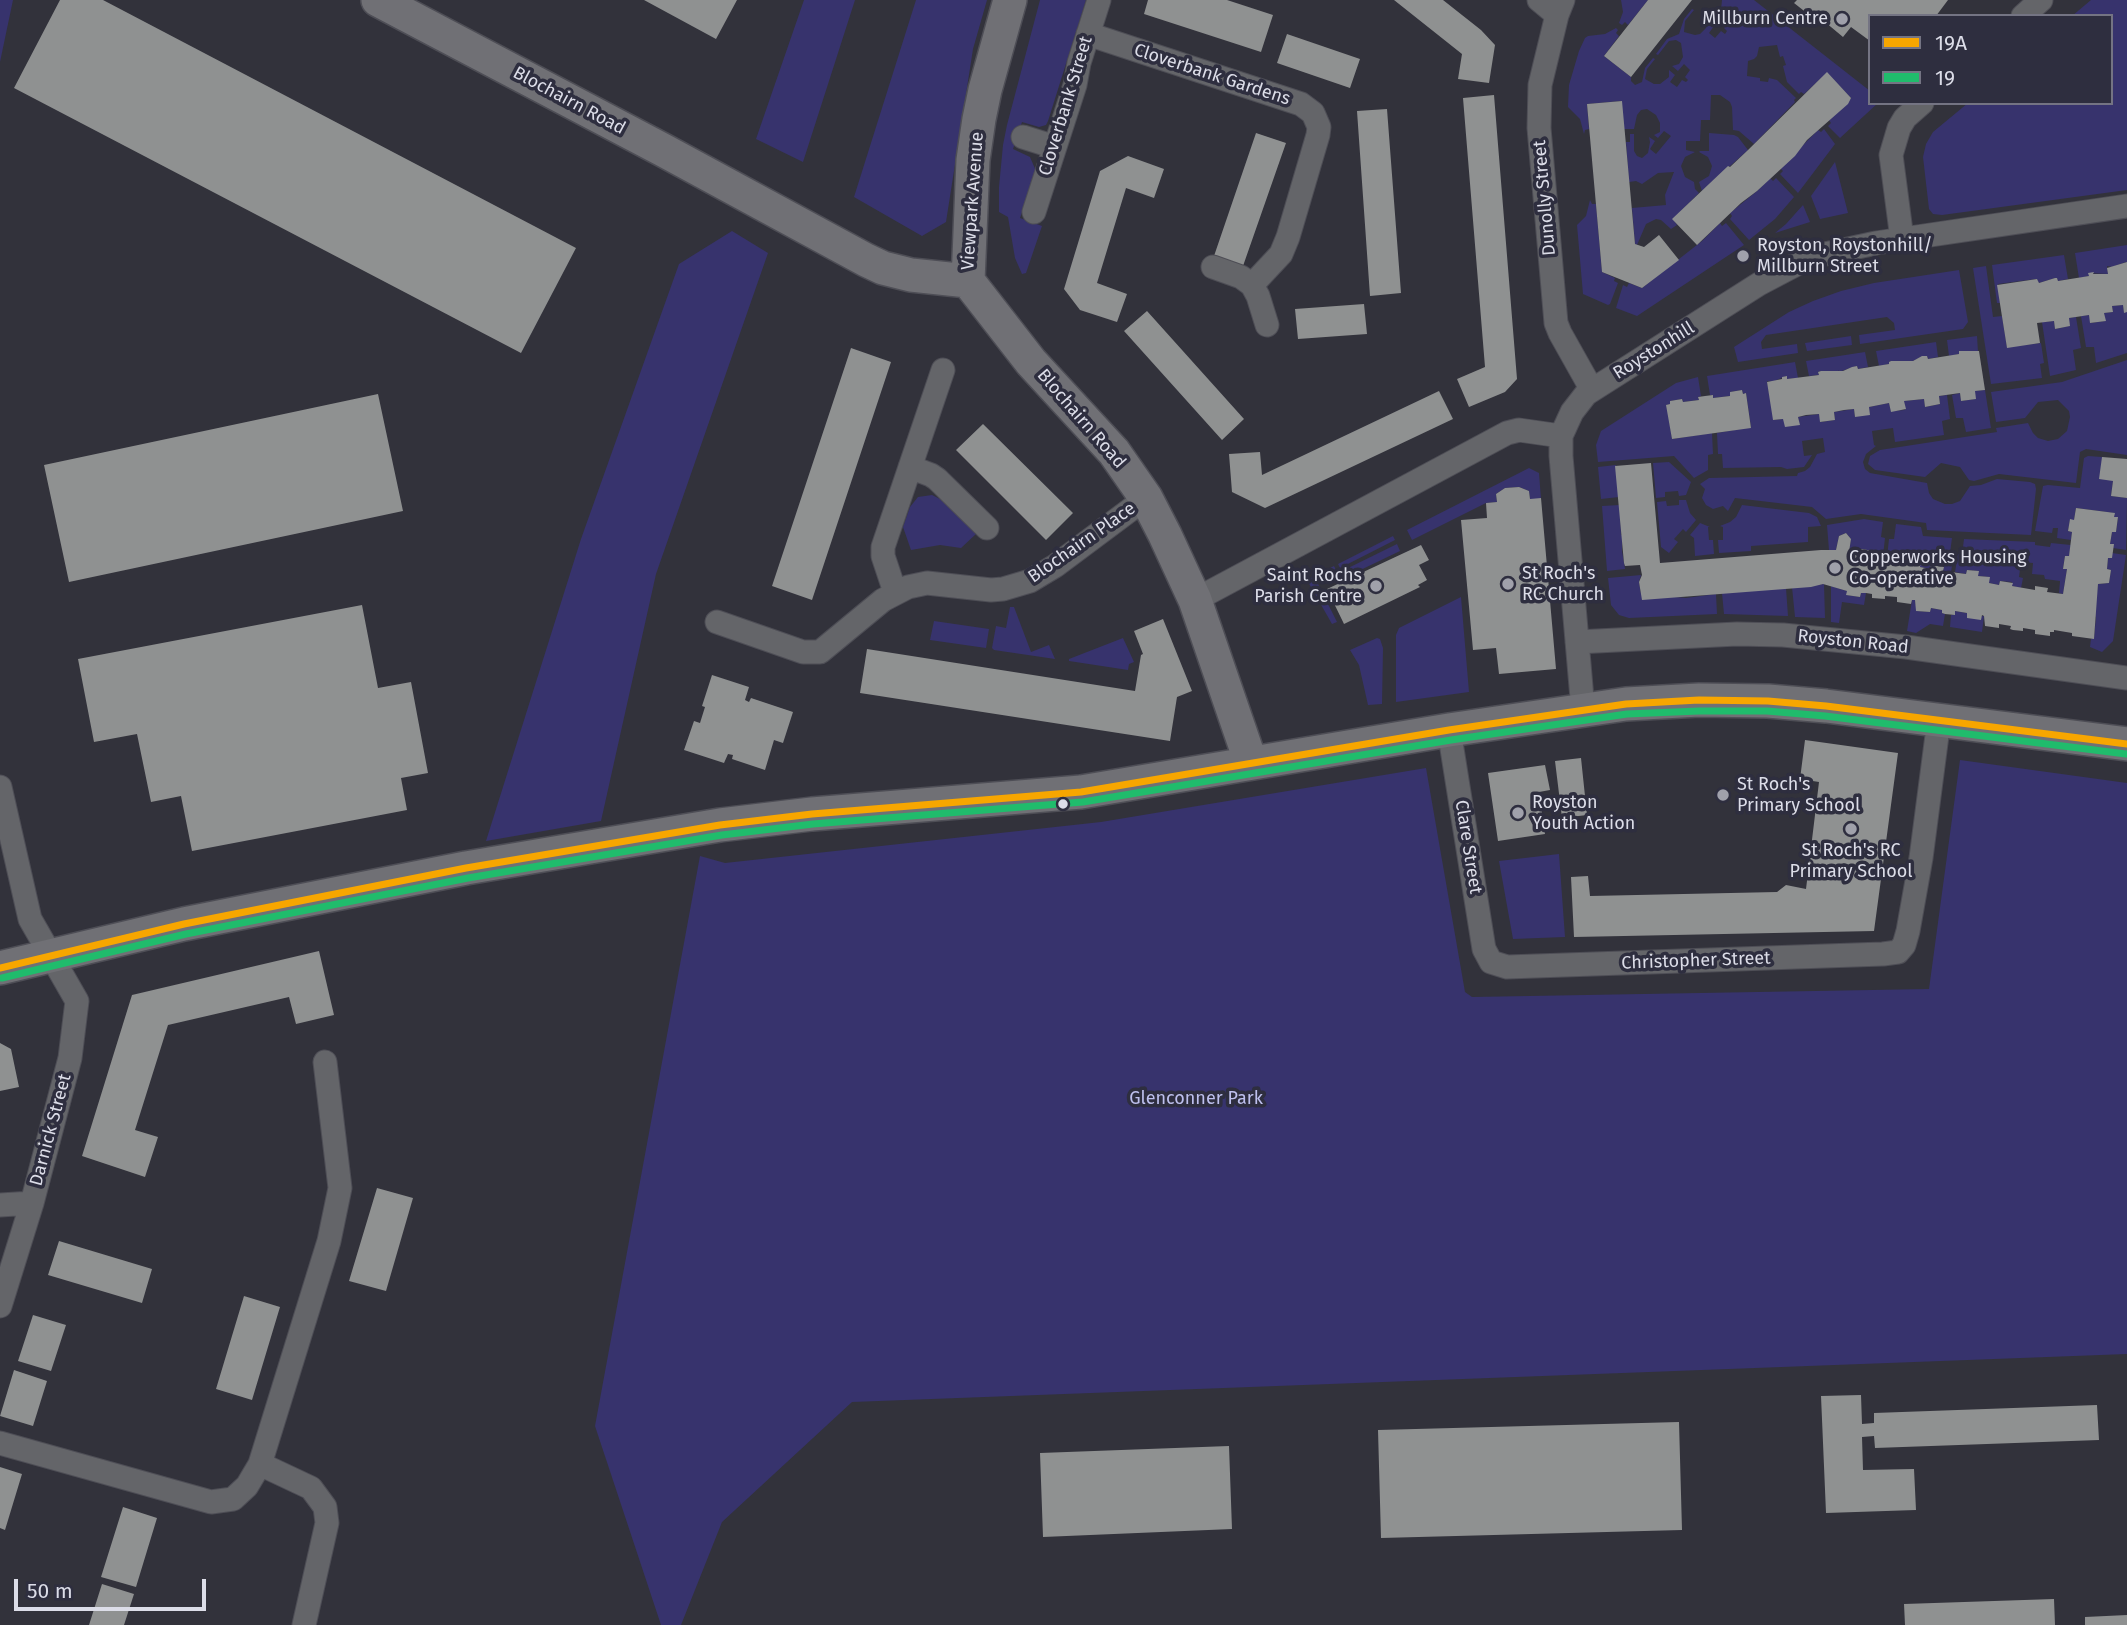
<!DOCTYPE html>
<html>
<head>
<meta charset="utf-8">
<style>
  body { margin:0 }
  #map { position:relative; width:2127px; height:1625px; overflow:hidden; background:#32323b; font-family:"Fira Sans",sans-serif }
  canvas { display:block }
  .legend { position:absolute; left:1868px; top:14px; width:245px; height:91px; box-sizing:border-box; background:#2e2e3f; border:2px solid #747483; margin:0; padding:9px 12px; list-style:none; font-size:21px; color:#dcdde8 }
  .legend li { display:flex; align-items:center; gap:14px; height:35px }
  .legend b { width:35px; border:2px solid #747483 }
  .scale { position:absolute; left:14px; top:1579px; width:192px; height:32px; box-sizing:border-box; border:4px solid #dcdde8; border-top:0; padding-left:9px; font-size:21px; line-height:24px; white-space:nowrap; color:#dcdde8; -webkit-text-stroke:5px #2e2e3f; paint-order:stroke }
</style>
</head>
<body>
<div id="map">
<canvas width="2127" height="1625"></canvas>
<ul class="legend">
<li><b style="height:9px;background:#f7a600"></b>19A</li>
<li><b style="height:9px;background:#20bc6c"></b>19</li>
</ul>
<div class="scale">50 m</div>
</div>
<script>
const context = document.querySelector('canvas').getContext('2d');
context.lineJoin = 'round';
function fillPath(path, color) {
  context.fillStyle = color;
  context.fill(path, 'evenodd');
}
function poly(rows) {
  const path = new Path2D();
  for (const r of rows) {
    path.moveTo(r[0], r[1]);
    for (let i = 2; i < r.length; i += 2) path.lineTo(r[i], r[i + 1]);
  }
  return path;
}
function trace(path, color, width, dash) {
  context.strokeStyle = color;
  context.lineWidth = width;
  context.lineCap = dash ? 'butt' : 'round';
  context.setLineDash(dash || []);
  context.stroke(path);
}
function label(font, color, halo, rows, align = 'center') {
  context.font = font + ' "Fira Sans",sans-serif';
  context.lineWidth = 7;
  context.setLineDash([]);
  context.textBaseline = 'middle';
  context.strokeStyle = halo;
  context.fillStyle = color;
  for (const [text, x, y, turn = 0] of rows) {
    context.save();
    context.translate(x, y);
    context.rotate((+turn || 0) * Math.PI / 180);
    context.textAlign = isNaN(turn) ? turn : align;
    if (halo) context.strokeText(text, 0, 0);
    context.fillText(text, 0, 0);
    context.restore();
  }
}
const green = poly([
  [0,0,13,0,0,62],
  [804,0,855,0,803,162,756,139],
  [916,0,987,0,973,49,946,222,922,236,854,197],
  [1040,0,1086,0,1048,121,1046,125,1039,127,1022,122,1013,149,1030,157,1036,171,1020,218,1042,226,1026,273,1022,274,1015,258,1008,217,999,212,999,187,1003,145,1007,125],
  [1621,0,1648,0,1628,25,1625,22,1622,25,1619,23,1623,12],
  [1722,0,1754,0,1870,91,1870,103,1878,103,1840,138,1828,126,1831,123,1829,120,1851,98,1827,73,1804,94,1801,92,1799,94,1787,82,1783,66,1786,65,1783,56,1780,57,1777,45,1759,47,1757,56,1754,59,1748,61,1747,76,1760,78,1760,81,1768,82,1769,78,1777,80,1796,98,1794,100,1795,102,1754,144,1739,131,1733,130,1732,107,1730,102,1720,95,1711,95,1710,120,1701,120,1700,141,1686,141,1686,150,1695,152,1685,157,1681,166,1685,177,1694,182,1695,189,1699,193,1673,219,1677,225,1671,229,1661,220,1656,219,1646,224,1637,245,1635,244,1632,208,1666,205,1665,195,1674,172,1658,173,1642,184,1636,181,1629,182,1626,142,1630,142,1630,134,1634,134,1634,151,1637,156,1642,158,1648,153,1650,142,1649,137,1655,141,1650,149,1656,154,1671,136,1664,131,1658,138,1654,135,1660,132,1660,123,1656,115,1647,109,1641,110,1637,115,1634,129,1624,129,1621,101,1587,104,1589,129,1585,130,1584,134,1580,119,1568,107,1569,85,1579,51,1585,38,1588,36,1605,34,1616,28,1618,30,1616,33,1619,36,1604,56,1631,77,1631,81,1635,85,1642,82,1645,68,1653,58,1655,59,1647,69,1645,79,1654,84,1660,84,1669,77,1669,70,1675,75,1670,82,1677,87,1682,80,1686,82,1688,80,1685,77,1690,70,1684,64,1678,71,1672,66,1679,64,1683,57,1681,43,1676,40,1669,41,1658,55,1656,54,1667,39,1679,34,1684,19,1692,9,1694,10,1685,21,1684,32,1695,35,1700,34,1706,28,1707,20,1714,26,1709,33,1715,38,1721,31,1725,34,1727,31,1724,28,1729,20,1723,15,1717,22,1710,17,1721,10],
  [2091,0,2127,0,2127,190,1942,215,1933,214,1929,209,1923,157,1926,144,1933,132,1968,103,2111,103,2111,16,2072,16],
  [1824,129,1835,144,1798,193,1780,174,1783,171,1780,168,1818,130,1821,132],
  [1709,133,1734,135,1738,137,1748,150,1702,191,1699,182,1709,176,1712,166,1708,157,1699,152,1700,151,1709,151],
  [1835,162,1848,213,1820,219,1811,196],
  [1770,178,1773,181,1776,178,1794,197,1775,219,1749,240,1730,219,1732,216,1730,213,1757,191],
  [1590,200,1592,204,1596,204,1602,272,1615,278,1614,281,1618,283,1610,304,1608,305,1583,294,1577,225,1586,216],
  [1803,205,1810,222,1775,233,1786,224],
  [1720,223,1722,226,1726,223,1744,245,1637,316,1616,308,1623,285,1627,287,1629,283,1642,288,1702,241],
  [732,231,768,253,656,574,601,821,486,841,581,539,679,264],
  [2127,245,2127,264,2126,262,2112,267,2107,266,2108,274,2089,273,2089,276,2079,278,2075,253],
  [2064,255,2068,279,2058,281,2057,278,2055,278,2039,283,2036,279,1998,284,2000,303,1997,303,1992,265],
  [1986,266,1993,317,2002,316,2007,347,2041,343,2044,363,2040,364,2042,378,1991,384,1973,268],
  [1959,270,1968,322,1963,329,1860,344,1859,335,1895,330,1894,323,1887,317,1766,335,1761,342,1762,349,1797,344,1798,353,1738,362,1734,347,1789,312,1813,301,1841,291,1874,283],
  [2123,305,2124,312,2127,312,2127,353,2096,363,2094,347,2086,347,2081,316,2089,315,2091,323,2105,321,2104,313,2113,312,2112,306],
  [2076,317,2081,348,2073,350,2076,370,2050,376,2042,322,2054,321,2055,329,2069,326,2069,318],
  [1851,336,1852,345,1807,351,1805,343],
  [1977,336,1978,352,1961,351,1959,351,1959,354,1949,356,1947,340],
  [1936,342,1938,357,1928,359,1927,356,1923,356,1913,361,1891,361,1889,362,1889,364,1879,366,1876,351],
  [1865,352,1868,367,1858,369,1857,366,1853,367,1839,372,1838,370,1838,372,1821,371,1818,372,1819,375,1809,376,1806,361],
  [2127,360,2127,455,2086,449,2080,452,2076,483,1999,474,1974,481,1969,480,1960,467,1941,463,1925,477,1875,470,1868,464,1870,456,1880,450,1997,432,1996,428,2028,423,2033,433,2038,438,2048,441,2058,439,2067,431,2070,417,2069,411,2058,400,2038,402,2025,418,1996,422,1991,392,2062,382],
  [1795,362,1798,378,1787,379,1786,376,1772,382,1767,381,1774,420,1783,419,1799,425,1798,417,1819,414,1821,422,1835,420,1834,412,1854,409,1855,417,1869,407,1889,403,1891,411,1905,410,1904,401,1924,399,1925,407,1940,404,1939,396,1947,395,1950,419,1942,421,1944,435,1895,442,1893,428,1872,431,1874,445,1876,446,1866,454,1863,462,1865,469,1870,473,1927,483,1929,493,1933,499,1945,504,1952,504,1960,501,1970,486,1981,485,1997,479,2030,482,2035,484,2036,489,2031,535,1927,530,1926,523,1861,514,1826,519,1812,507,1735,498,1728,511,1723,506,1713,509,1706,505,1702,498,1705,489,1700,484,1709,478,1797,476,1798,473,1805,471,1810,467,1817,454,1825,452,1823,438,1802,441,1804,456,1812,455,1804,467,1787,469,1781,467,1723,468,1722,454,1718,454,1717,433,1751,427,1746,393,1743,394,1742,390,1730,392,1730,396,1713,398,1713,395,1710,395,1707,376],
  [1698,377,1701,396,1698,397,1699,400,1683,402,1682,399,1670,401,1670,404,1667,405,1672,439,1712,433,1713,454,1708,455,1708,470,1694,478,1674,456,1598,462,1596,445,1601,431,1676,383],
  [1985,390,1991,428,1966,432,1963,418,1956,418,1952,395,1960,393,1961,401,1975,399,1975,391],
  [2088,456,2102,457,2113,481,2111,496,2127,498,2126,550,2113,548,2113,544,2110,544,2112,532,2116,532,2118,518,2114,517,2114,513,2076,508,2074,520,2070,520,2068,531,2072,532,2071,540,2057,538,2058,528,2053,528,2052,533,2035,531,2043,486,2048,485,2080,488,2084,458],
  [1669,462,1691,482,1686,495,1679,496,1678,491,1665,492,1665,497,1656,498,1653,463],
  [1616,465,1619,497,1601,499,1598,467],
  [1529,468,1539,473,1541,499,1530,499,1529,491,1519,487,1505,488,1496,494,1497,502,1486,503,1412,540,1407,530],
  [932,495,942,500,976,534,961,548,940,545,911,550,903,527,910,507,918,497],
  [1679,500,1686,500,1690,513,1696,520,1686,532,1683,529,1674,539,1678,542,1669,553,1661,547,1657,502,1666,501,1667,506,1679,505],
  [1620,505,1621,535,1622,535,1622,551,1625,569,1607,571,1602,506],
  [1742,505,1809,513,1817,517,1821,526,1808,527,1808,542,1751,546,1751,551,1719,553,1718,540,1723,540,1723,527,1720,526,1730,522,1736,517],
  [1864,519,1883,522,1881,537,1885,538,1883,556,1874,555,1874,551,1861,549,1849,552,1851,539,1846,533,1839,536,1836,550,1829,550,1827,525],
  [1700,523,1710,527,1708,527,1709,540,1713,540,1714,554,1695,556,1694,538,1690,535],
  [1896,524,1921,527,1923,536,1952,538,1950,553,1954,554,1951,572,1943,571,1944,566,1931,565,1930,569,1920,567,1920,561,1908,560,1909,555,1897,554,1896,558,1887,557,1889,539,1894,539],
  [1393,536,1395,540,1340,568,1338,564],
  [1964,539,2035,542,2035,545,2050,547,2051,543,2071,545,2069,556,2065,556,2063,568,2067,569,2063,594,2059,593,2060,581,2045,579,2044,575,2032,574,2033,563,2021,562,2019,577,2023,578,2021,588,2012,586,2012,582,2000,581,1999,585,1989,583,1989,577,1978,576,1978,571,1967,570,1966,574,1955,572,1958,554,1962,555],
  [1397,544,1400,551,1348,576,1342,571],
  [2112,553,2126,555,2113,641,2102,652,2090,647,2091,639,2094,638,2096,617,2094,616,2098,584,2109,583,2111,570,2107,569,2108,558],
  [1334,566,1336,570,1316,580,1337,622,1332,624,1307,580],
  [1641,575,1639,582,1641,594,1686,598,1716,594,1717,614,1629,618,1619,615,1611,605,1608,578],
  [1824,584,1825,618,1795,617,1792,587],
  [1831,586,1847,591,1847,595,1860,597,1861,593,1866,593,1864,605,1842,602,1839,623,1831,622],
  [1786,588,1788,616,1724,614,1722,593],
  [1461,597,1469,692,1396,702,1396,635,1399,628],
  [1912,600,1915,600,1917,611,1930,612,1931,608,1942,610,1942,613,1945,614,1943,626,1930,624,1916,633,1907,631],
  [1010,607,1014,607,1031,652,1049,645,1055,659,994,650,992,648,996,626,1006,628],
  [1955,611,1967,613,1967,618,1984,616,1982,632,1950,627,1951,615,1954,615],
  [934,621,989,629,986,648,930,640],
  [1123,638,1134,662,1129,664,1128,670,1069,661,1069,659],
  [1377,638,1380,639,1383,648,1382,704,1368,705,1359,665,1350,650],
  [1960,760,2127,783,2127,1354,852,1402,722,1522,681,1625,661,1625,595,1426,700,856,725,863,1101,822,1426,768,1465,992,1472,997,1929,989],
  [1559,854,1565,937,1513,939,1499,861]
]);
const building = poly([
  [60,0,103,0,576,248,521,353,14,88],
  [644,0,737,0,716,39],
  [1148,0,1227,0,1273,15,1261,52,1144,14],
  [1394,0,1443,0,1481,30,1495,45,1489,83,1458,79,1462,54],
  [1648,0,1692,0,1631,77,1604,56],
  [1797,0,1948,0,1936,16,1870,16,1870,41,1851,27,1843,37,1825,22,1822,25,1794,3],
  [1287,34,1360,59,1350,88,1277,63],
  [1827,72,1851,98,1848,104,1807,140,1795,156,1757,191,1741,203,1697,245,1672,219,1728,166,1730,167,1748,150],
  [1494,95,1517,379,1505,392,1469,407,1457,379,1485,367,1463,98],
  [1622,101,1635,244,1644,247,1659,235,1679,260,1642,288,1602,272,1587,104],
  [1387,109,1401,293,1370,296,1357,111],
  [1256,133,1286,143,1243,266,1214,256],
  [1128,156,1164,169,1154,198,1126,188,1097,283,1127,294,1117,322,1080,310,1064,289,1100,171],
  [2127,262,2127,312,2124,313,2123,305,2112,306,2113,312,2104,313,2106,321,2090,323,2089,315,2076,317,2069,318,2070,326,2055,329,2054,321,2037,323,2040,343,2007,348,1997,285,2037,279,2039,283,2055,278,2057,278,2058,281,2089,276,2088,273,2094,272,2093,274,2108,274,2107,268],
  [1364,304,1367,334,1298,339,1295,309],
  [1147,311,1244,419,1222,440,1124,331],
  [851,348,891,362,812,600,772,586],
  [1959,351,1979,351,1985,390,1975,391,1976,399,1961,401,1960,393,1939,396,1940,404,1925,407,1924,399,1904,401,1906,409,1891,412,1889,403,1869,407,1870,415,1855,417,1854,409,1844,410,1834,412,1835,420,1820,422,1819,414,1806,415,1798,417,1800,425,1785,427,1783,419,1773,420,1767,382,1782,379,1782,377,1787,376,1787,379,1819,375,1818,372,1821,371,1843,371,1852,367,1857,366,1858,369,1889,364,1889,362,1891,361,1913,361,1922,356,1927,356,1928,359,1959,354],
  [1742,390,1743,394,1746,393,1751,428,1672,439,1666,405,1670,404,1670,401,1682,399,1683,402,1699,400,1698,397,1705,396,1713,395,1713,398,1730,396,1730,392],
  [1439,391,1453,419,1265,508,1232,492,1229,454,1260,452,1262,475],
  [378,394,403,511,69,582,44,465],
  [983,424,1073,513,1046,540,956,450],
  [2102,457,2127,459,2127,498,2111,496,2113,481,2099,479],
  [1651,463,1660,563,1821,550,1836,550,1839,536,1846,533,1851,539,1849,552,1860,553,1861,549,1874,551,1874,555,1896,558,1897,554,1909,555,1908,560,1921,561,1920,567,1930,569,1931,565,1944,567,1943,571,1966,574,1967,570,1979,571,1978,576,1990,577,1989,583,1999,585,2000,581,2013,583,2012,586,2035,590,2035,586,2048,588,2047,592,2063,594,2067,569,2063,569,2065,556,2069,556,2072,532,2068,531,2070,519,2074,520,2076,508,2115,513,2114,517,2118,517,2116,532,2112,532,2110,544,2114,544,2112,558,2108,558,2107,569,2111,570,2109,583,2098,584,2094,639,2072,636,2072,633,2054,630,2054,632,2050,632,2050,636,2035,634,2035,630,2023,628,2023,631,2013,630,2010,629,2011,626,1999,624,1999,628,1985,626,1984,616,1982,615,1981,620,1967,618,1967,613,1955,611,1955,615,1945,614,1942,613,1942,610,1931,608,1930,612,1916,611,1915,600,1912,600,1911,604,1897,602,1897,597,1885,596,1885,599,1872,598,1872,594,1866,593,1861,593,1860,597,1846,595,1847,591,1823,584,1811,587,1642,600,1639,582,1642,575,1640,565,1625,566,1624,563,1615,466],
  [1519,487,1529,491,1530,499,1541,498,1556,669,1499,674,1496,648,1473,650,1461,520,1487,518,1486,503,1497,502,1496,494,1505,488],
  [1421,545,1429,560,1419,565,1427,580,1418,585,1420,587,1344,624,1327,589],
  [362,605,378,688,411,682,428,773,401,778,407,810,192,851,181,796,151,802,137,734,94,742,78,659],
  [1163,619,1192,691,1177,697,1170,741,860,693,867,649,1135,691,1141,655,1143,654,1134,631],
  [712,675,749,687,745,700,749,702,751,698,793,712,783,743,774,740,765,770,732,759,733,755,728,754,724,763,684,750,694,721,700,723,705,707,702,706],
  [1805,740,1898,753,1874,931,1574,937,1571,877,1588,876,1590,896,1777,892,1786,885,1806,889,1819,782,1800,779],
  [1581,758,1587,815,1562,818,1555,761],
  [1545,765,1550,790,1539,792,1545,834,1498,841,1488,773],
  [319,951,334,1015,296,1024,289,997,168,1025,135,1130,158,1137,145,1177,82,1156,132,995],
  [0,1043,11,1049,19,1087,0,1091],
  [377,1188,413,1198,386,1291,349,1281],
  [59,1241,152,1269,142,1303,48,1275],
  [244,1296,280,1307,252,1400,216,1389],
  [33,1315,66,1325,51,1371,18,1361],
  [14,1370,47,1381,33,1426,0,1416],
  [1861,1395,1862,1424,1874,1423,1874,1413,2097,1405,2099,1440,1875,1448,1874,1436,1862,1437,1863,1470,1914,1469,1916,1510,1826,1513,1821,1396],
  [1679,1422,1682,1530,1381,1538,1378,1430],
  [1229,1446,1232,1529,1043,1537,1040,1453],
  [0,1467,22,1474,5,1530,0,1528],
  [123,1507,157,1518,136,1587,101,1577],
  [102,1584,134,1594,124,1625,89,1625],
  [2054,1599,2055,1625,1905,1625,1904,1604],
  [2127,1615,2127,1625,2085,1625,2085,1617]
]);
const street = poly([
  [1539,0,1557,15],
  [1563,0,1557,15,1540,85,1539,128,1556,323,1560,333,1592,390],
  [2023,16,2041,0],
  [1088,34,1301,104,1313,113,1319,127,1318,135,1288,237,1281,254,1252,285],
  [1023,137,1055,147],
  [1034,212,1075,85,1079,63,1099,0],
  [1902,239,1891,155,1899,128,1905,118,1922,103],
  [1213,267,1241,277,1252,285,1258,296,1267,325],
  [1561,436,1561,456,1583,710],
  [910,467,931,475,937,479,987,528],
  [895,592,883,556,883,547,943,370],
  [1195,600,1507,433,1519,430,1561,436,1572,412,1586,394,1759,284,1797,264,1825,254,1876,243,2127,206],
  [717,622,803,652,820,652,883,600,908,587,927,583,991,590,1003,589,1030,581,1055,566,1146,498],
  [1577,642,1737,634,1783,635,1906,647,2127,678],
  [1449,730,1484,949,1491,962,1507,967,1883,954,1898,952,1904,945,1908,931,1921,858,1939,720],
  [0,787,30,919,77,1001,70,1058,32,1203,0,1306],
  [0,1205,32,1203],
  [0,1443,211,1502,233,1499,247,1486,260,1464,329,1241,340,1188,325,1062],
  [260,1464,311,1488,325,1507,327,1523,304,1625]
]);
const secondary = poly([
  [378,0,663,150,866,260,883,268,911,275,968,281,1031,362,1114,452,1146,498,1165,535,1195,600,1251,763],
  [968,281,973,160,979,119,985,90,1010,0],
  [0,968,184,924,466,868,720,825,812,814,1081,792,1449,730,1626,704,1699,700,1768,701,1826,706,2127,744]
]);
const bus1 = poly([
  [0,968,184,924,466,868,720,825,812,814,1081,792,1449,730,1626,704,1699,700,1768,701,1826,706,2127,744]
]);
const bus2 = poly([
  [2,978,186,934,468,878,722,835,813,824,1083,802,1451,740,1627,714,1699,711,1767,711,1825,716,2126,754]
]);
const markers = [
  [1842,19,7,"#a0a1ab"],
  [1743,256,7,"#a0a1ab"],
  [1835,568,7,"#a0a1ab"],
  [1508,584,7,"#a0a1ab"],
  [1376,586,7,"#a0a1ab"],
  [1723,795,7,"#a0a1ab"],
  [1063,804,6,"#dcdde8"],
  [1518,813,7,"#a0a1ab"],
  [1851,829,7,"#a0a1ab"]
];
const poiNames = [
  ["Millburn Centre",1828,19,"right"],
  ["Royston, Roystonhill/",1757,246],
  ["Millburn Street",1757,267],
  ["Copperworks Housing",1849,558],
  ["Co-operative",1849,579],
  ["St Roch's",1522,574],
  ["RC Church",1522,595],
  ["Saint Rochs",1362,576,"right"],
  ["Parish Centre",1362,597,"right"],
  ["St Roch's",1737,785],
  ["Primary School",1737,806],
  ["Royston",1532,803],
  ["Youth Action",1532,824],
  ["St Roch's RC",1851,851,"center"],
  ["Primary School",1851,872,"center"]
];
const streetNames = [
  ["Cloverbank Gardens",1212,75,18],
  ["Blochairn Road",569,101,28],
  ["Cloverbank Street",1066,106,-73],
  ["Dunolly Street",1545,198,-95],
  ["Viewpark Avenue",973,201,-86],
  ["Roystonhill",1654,351,-32],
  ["Blochairn Road",1081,419,49],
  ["Blochairn Place",1082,543,-35],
  ["Royston Road",1853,642,6],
  ["Clare Street",1468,847,81],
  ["Christopher Street",1696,961,-2],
  ["Darnick Street",51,1130,-75]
];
const parkNames = [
  ["Glenconner Park",1196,1099]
];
fillPath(green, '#37336d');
fillPath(building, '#8f9191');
trace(street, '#4e4e56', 25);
trace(secondary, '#4e4e56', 36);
trace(street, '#646569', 23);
trace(secondary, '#707075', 33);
trace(bus1, '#f7a600', 7);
trace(bus2, '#20bc6c', 7);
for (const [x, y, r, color] of markers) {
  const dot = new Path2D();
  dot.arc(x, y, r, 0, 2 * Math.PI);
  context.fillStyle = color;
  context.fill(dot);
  trace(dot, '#2e2e3f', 2.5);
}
label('18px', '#dcdde8', '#2e2e3f', poiNames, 'left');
label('18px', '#dcdde8', '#2e2e3f', streetNames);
label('18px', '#bec0ee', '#2e2e3f', parkNames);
</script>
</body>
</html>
